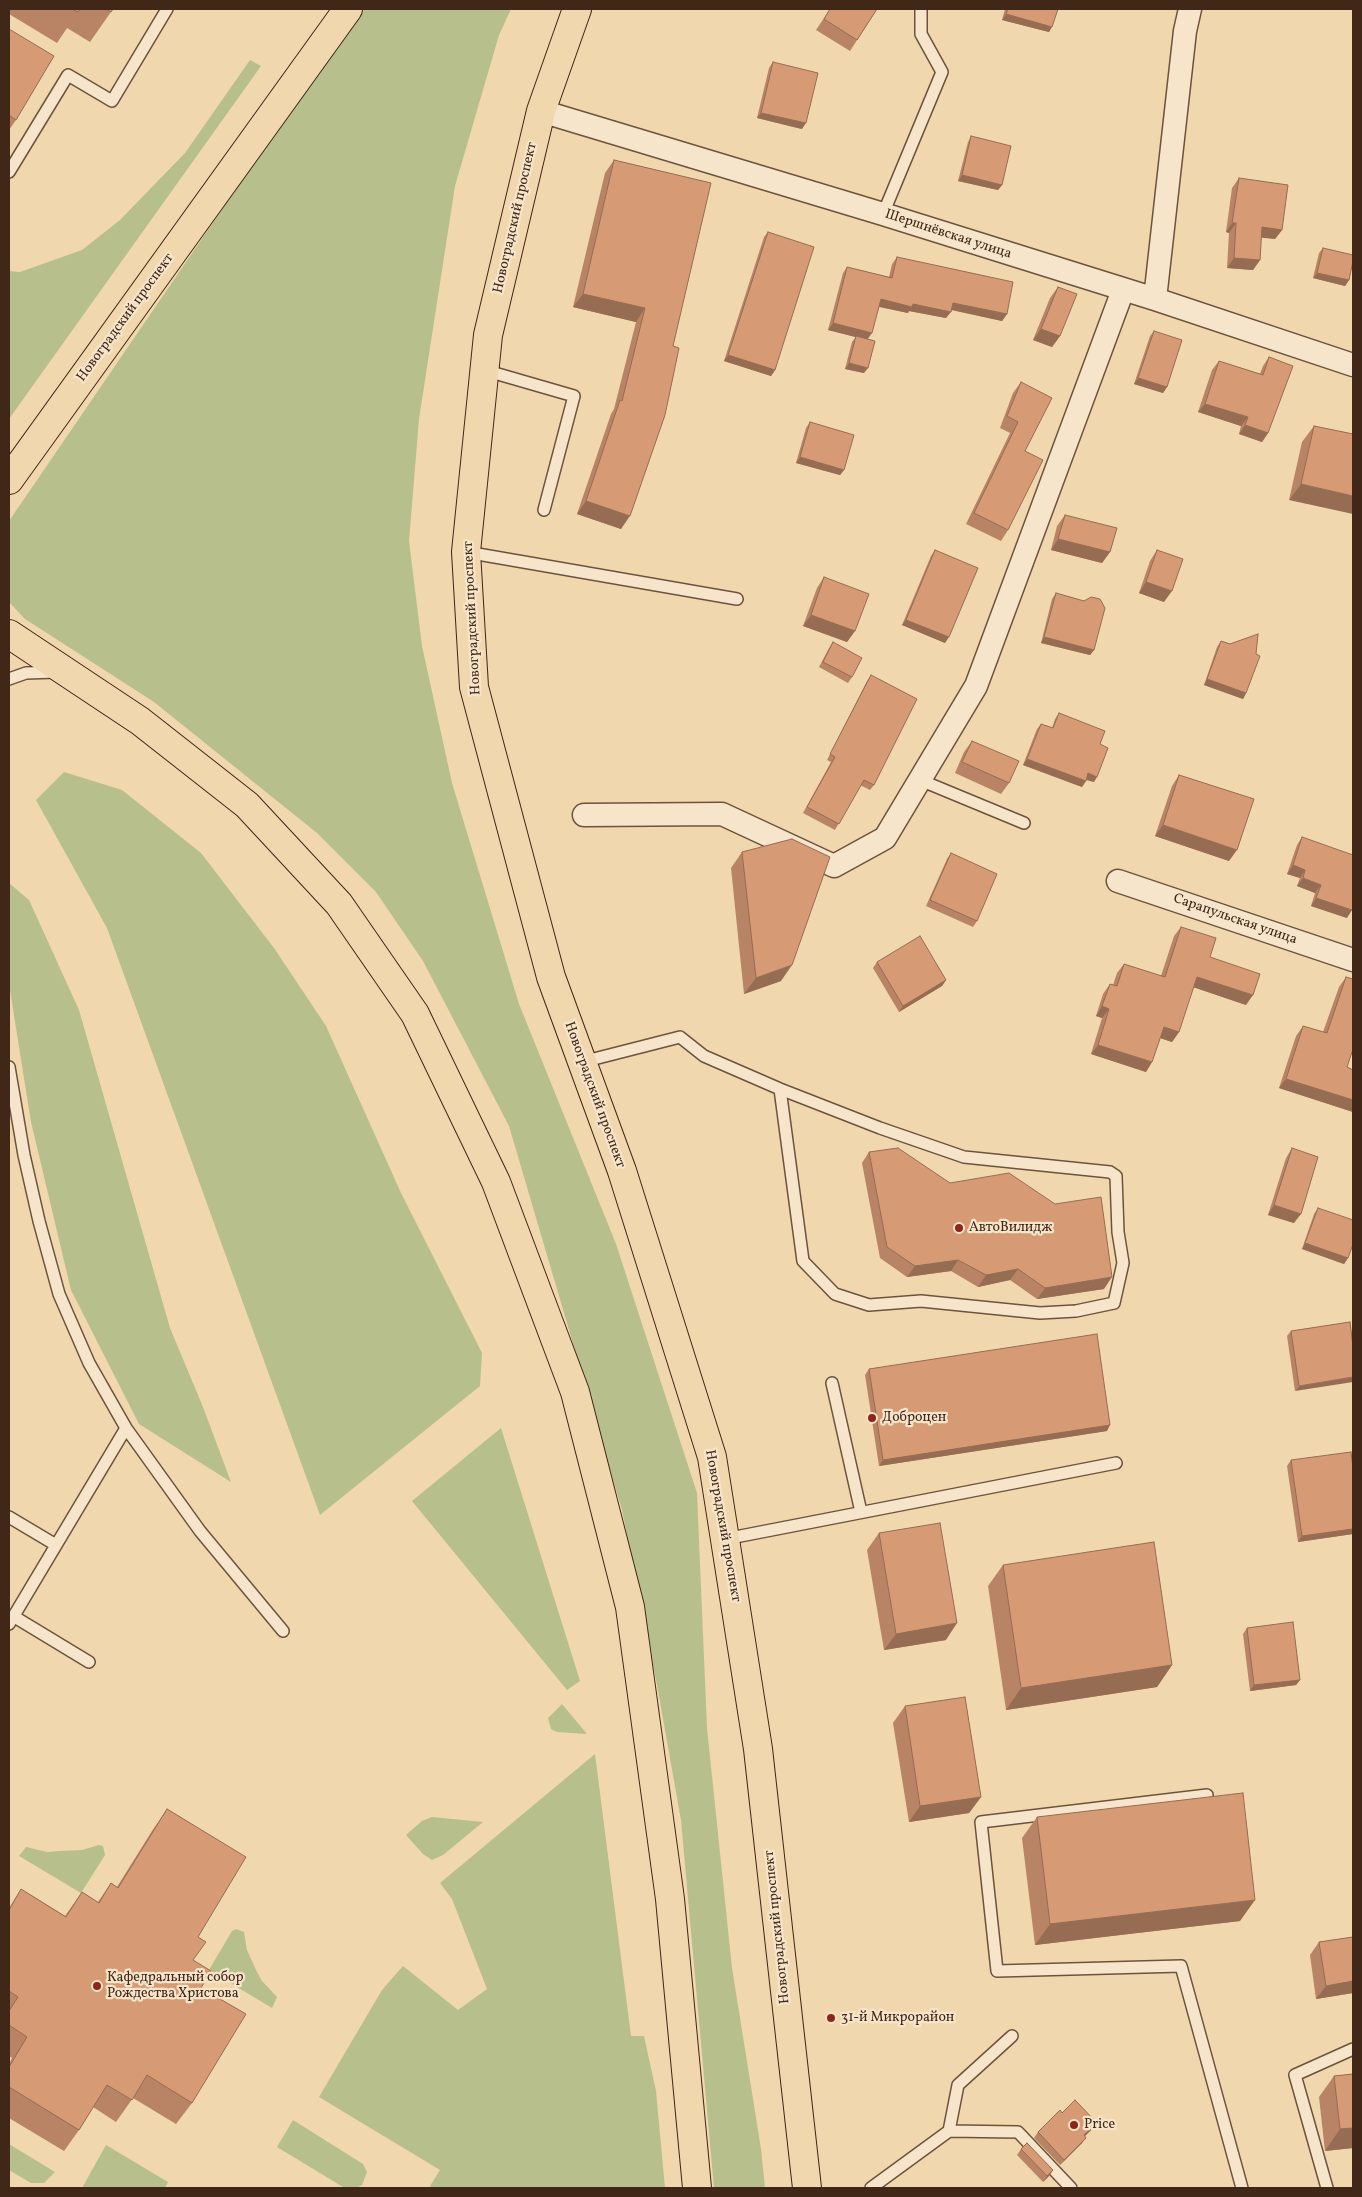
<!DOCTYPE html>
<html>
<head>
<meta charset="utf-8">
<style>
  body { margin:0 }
  #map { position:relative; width:1362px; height:2197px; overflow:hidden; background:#f1d7ad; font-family:Vollkorn,serif }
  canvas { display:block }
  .frame { position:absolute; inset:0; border:10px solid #402718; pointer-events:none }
</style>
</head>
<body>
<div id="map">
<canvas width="1362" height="2197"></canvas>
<div class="frame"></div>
</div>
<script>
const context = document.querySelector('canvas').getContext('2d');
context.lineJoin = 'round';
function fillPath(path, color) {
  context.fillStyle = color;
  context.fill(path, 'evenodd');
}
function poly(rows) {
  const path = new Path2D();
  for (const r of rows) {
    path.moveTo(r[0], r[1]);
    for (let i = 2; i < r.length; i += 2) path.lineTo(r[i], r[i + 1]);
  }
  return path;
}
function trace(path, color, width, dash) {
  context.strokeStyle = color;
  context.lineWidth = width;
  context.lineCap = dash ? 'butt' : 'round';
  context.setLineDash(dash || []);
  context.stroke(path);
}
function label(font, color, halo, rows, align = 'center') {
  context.font = font + ' Vollkorn,serif';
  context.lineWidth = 4.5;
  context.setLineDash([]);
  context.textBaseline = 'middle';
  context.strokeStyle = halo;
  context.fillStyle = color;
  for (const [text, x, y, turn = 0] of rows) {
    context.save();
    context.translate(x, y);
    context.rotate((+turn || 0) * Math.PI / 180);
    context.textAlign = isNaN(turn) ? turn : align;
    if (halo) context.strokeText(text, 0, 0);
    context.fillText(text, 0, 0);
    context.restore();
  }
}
const green = poly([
  [359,9,511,9,499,35,455,186,419,419,409,541,422,646,452,783,519,1004,616,1244,697,1493,707,1728,732,1968,761,2149,765,2188,714,2188,681,1820,657,1685,622,1510,509,1126,423,961,376,892,317,833,154,702,25,619,9,602,9,521],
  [250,60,261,66,9,419,9,271,20,272,82,250,120,220,185,153],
  [64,772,122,790,201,853,274,948,326,1026,401,1193,482,1353,480,1386,320,1515,107,928,36,800],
  [9,883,29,900,79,1010,170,1328,203,1407,231,1482,139,1424,71,1290,31,1122,9,984],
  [501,1428,580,1681,567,1690,412,1501],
  [562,1704,587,1734,557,1732,551,1729,548,1718],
  [595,1754,631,2036,644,2036,656,2091,665,2188,433,2188,430,2186,440,2170,319,2097,382,1990,403,1966,458,2010,487,1989,452,1899,440,1883],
  [432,1817,483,1822,443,1855,432,1860,423,1854,406,1835,422,1821],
  [99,1845,103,1846,105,1855,81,1893,19,1856,26,1847,47,1852,60,1851,82,1850],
  [236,1929,244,1932,247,1950,256,1970,262,1981,277,1997,272,2008,209,1970,232,1931],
  [293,2120,363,2164,367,2172,362,2185,356,2188,343,2187,277,2147],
  [9,2144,55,2172,44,2183,31,2183,9,2170],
  [106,2145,168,2182,165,2188,82,2188]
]);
const service = poly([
  [9,172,68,75,112,101,167,9],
  [883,214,942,72,921,34,921,9],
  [484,370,574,396,544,510],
  [466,552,737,599],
  [9,679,26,673,56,672],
  [920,780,1024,823],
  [582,1062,680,1037,704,1056,780,1089,880,1128,964,1157,1110,1172,1116,1176,1118,1232,1123,1263,1114,1303,1076,1311,1040,1313,921,1301,869,1305,835,1294,803,1261,780,1089],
  [9,1067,24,1155,39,1221,59,1294,89,1363,126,1428,200,1531,283,1631],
  [832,1383,861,1512],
  [9,1517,56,1545],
  [725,1539,1116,1463],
  [13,1616,89,1662],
  [9,1624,126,1428],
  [1207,1795,981,1822,997,1971,1181,1966,1242,2188],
  [949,2131,958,2085,1012,2036],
  [871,2188,949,2131,1018,2132,1071,2188],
  [1327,2188,1295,2075,1353,2049]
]);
const minor = poly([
  [541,111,883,214,1155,299,1353,365],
  [1155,299,1185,31,1190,9],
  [584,815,722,814,834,866,885,838,976,686,1123,290],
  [1118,881,1353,960]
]);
const primary = poly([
  [577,9,541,111,488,335,466,552,474,687,551,977,622,1171,712,1457,758,1749,807,2188],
  [9,480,348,9],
  [9,634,140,721,247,805,339,904,415,1014,496,1182,575,1392,630,1607,670,1899,697,2188]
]);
const wall = poly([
  [9,9,113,9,90,42,67,28,57,43,9,14],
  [830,9,877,9,850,51,816,30],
  [1005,9,1058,9,1049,32,1002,20],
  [9,29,16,120,9,130],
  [773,62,802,129,757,118,769,68],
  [971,136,1002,185,998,190,958,181,968,142],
  [614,160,711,183,621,529,577,514,611,414,614,409,636,322,573,307,605,173],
  [1239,178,1282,230,1275,239,1261,237,1260,260,1253,270,1227,268,1229,233,1226,232,1232,188],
  [768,232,775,370,771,376,724,361,764,237],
  [1323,248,1349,280,1345,286,1313,278,1319,253],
  [897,257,1007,314,1002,321,951,310,946,318,909,311,908,313,879,307,868,339,864,373,845,369,852,342,856,337,828,330,843,273,847,267,889,277,892,264],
  [1058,287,1060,336,1052,347,1033,340,1050,298],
  [1154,331,1167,387,1163,393,1134,384,1150,336],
  [1269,357,1268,433,1262,442,1239,434,1241,426,1198,412,1212,370,1219,361,1260,374,1263,366],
  [1021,382,1025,451,1008,530,1001,541,966,524,1010,433,1000,428,1013,393],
  [810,422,844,470,840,475,796,463,806,428],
  [1314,426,1353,434,1289,500,1302,442],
  [1065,515,1110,552,1102,563,1051,550,1057,526],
  [935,550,945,643,902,625,931,556],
  [1157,550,1164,602,1139,593,1150,561],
  [824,577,855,631,847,642,803,626,817,588],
  [1056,593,1084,601,1094,650,1090,655,1041,643,1052,599],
  [1221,641,1230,644,1246,693,1243,699,1204,685,1217,647],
  [833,642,852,677,848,683,819,667,829,648],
  [871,675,874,785,870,790,860,785,835,830,803,813,831,762,827,760,867,681],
  [1059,713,1100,744,1094,782,1086,780,1082,787,1023,765,1037,729,1041,724,1052,728,1055,719],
  [972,741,1009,783,1001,794,955,773,964,752],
  [1179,775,1229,861,1155,836,1172,786],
  [1302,837,1347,918,1311,906,1315,893,1297,886,1300,878,1287,874,1297,845],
  [742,852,781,981,744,994,731,868],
  [951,853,977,921,973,927,926,906,947,859],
  [1181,927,1210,957,1246,1005,1193,987,1179,1032,1172,1042,1160,1038,1152,1062,1146,1072,1091,1054,1102,1018,1096,1016,1103,994,1110,984,1113,985,1117,973,1124,964,1161,976,1174,936],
  [877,962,946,980,942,986,899,1012,873,968],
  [1346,977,1347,1067,1353,1070,1353,1112,1279,1088,1296,1036,1303,1026,1323,1032,1339,987],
  [1292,1148,1294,1223,1268,1215,1286,1158],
  [869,1152,1104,1289,1037,1299,1010,1280,978,1287,951,1271,907,1277,880,1258,862,1163],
  [1318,1208,1348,1258,1344,1264,1302,1249,1314,1214],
  [1350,1322,1295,1391,1287,1336,1291,1331],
  [869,1369,1107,1431,879,1466,865,1375],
  [1291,1460,1353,1468,1353,1534,1298,1542,1287,1466],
  [879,1533,946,1640,884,1650,867,1550],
  [1003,1565,1172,1665,1157,1687,1006,1710,988,1586],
  [1247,1628,1300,1680,1296,1685,1250,1691,1243,1634],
  [905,1706,981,1797,969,1813,909,1822,893,1723],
  [167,1809,198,1937,193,1960,201,1988,192,2103,176,2124,133,2098,116,2122,93,2107,79,2130,64,2151,9,2118,9,2064,12,2058,9,2056,9,1908,21,1889,65,1916,82,1892,98,1902,111,1883,117,1887,152,1831],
  [1037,1817,1240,1921,1035,1945,1022,1838],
  [1353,1937,1353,1993,1316,1999,1310,1955,1319,1942],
  [1353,2074,1353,2148,1325,2151,1319,2097,1334,2076],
  [1062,2113,1093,2128,1085,2136,1082,2143,1060,2165,1034,2138,1038,2132],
  [1021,2149,1053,2170,1049,2176,1043,2182,1017,2155]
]);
const shadedWall = poly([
  [1006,14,1052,27,1049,32,1002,20],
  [761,113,806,123,802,129,757,118],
  [962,175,1002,185,998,190,958,181],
  [1232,223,1236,223,1229,233,1226,232],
  [1262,227,1282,230,1275,239,1255,237],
  [1234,258,1260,260,1253,270,1227,268],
  [1317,273,1349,280,1345,286,1313,278],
  [583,294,645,308,636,322,573,307],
  [881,299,913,304,951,312,946,318,909,311,908,313,876,306],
  [953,303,1007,314,1002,321,948,309],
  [833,323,872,333,867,340,828,330],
  [1041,329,1060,336,1052,347,1033,340],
  [728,355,775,370,771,376,724,361],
  [849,363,868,368,864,373,845,369],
  [1138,378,1167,387,1163,393,1134,384],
  [1205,404,1248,417,1241,426,1198,412],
  [1245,425,1268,433,1262,442,1239,434],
  [800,457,844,470,840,475,796,463],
  [1301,484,1353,496,1353,514,1289,500],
  [586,501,630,516,621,529,577,514],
  [1058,539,1110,552,1102,563,1051,550],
  [1146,582,1172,591,1164,602,1139,593],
  [811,615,855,631,847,642,803,626],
  [906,620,949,637,945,643,902,625],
  [1044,637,1094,650,1090,655,1041,643],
  [1207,679,1246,693,1243,699,1204,685],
  [1027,759,1086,781,1082,787,1023,765],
  [1088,773,1097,777,1094,782,1084,779],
  [1163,825,1237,850,1229,861,1155,836],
  [1293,865,1305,870,1300,878,1287,874],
  [1303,878,1321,885,1315,893,1297,886],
  [1316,898,1352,910,1347,918,1311,906],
  [792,965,781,981,744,994,756,978],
  [1197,977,1253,995,1246,1005,1190,986],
  [946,980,942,986,899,1012,903,1006],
  [1102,1006,1109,1009,1102,1018,1096,1016],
  [1164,1027,1179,1032,1172,1042,1157,1037],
  [1098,1045,1152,1062,1146,1072,1091,1054],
  [1286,1079,1353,1100,1353,1112,1279,1088],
  [1274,1205,1301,1214,1294,1223,1268,1215],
  [1305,1243,1348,1258,1344,1264,1302,1249],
  [958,1260,951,1271,907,1277,915,1266],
  [1018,1269,1010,1280,978,1287,986,1275],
  [1112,1277,1104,1289,1037,1299,1045,1288],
  [1353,1377,1353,1382,1295,1391,1299,1386],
  [1110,1425,1107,1431,879,1466,883,1460],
  [1353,1529,1353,1534,1298,1542,1302,1536],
  [957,1623,946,1640,884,1650,896,1634],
  [1172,1665,1157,1687,1006,1710,1021,1688],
  [1300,1680,1296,1685,1250,1691,1254,1685],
  [981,1797,969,1813,909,1822,920,1806],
  [1255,1900,1240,1921,1035,1945,1050,1924],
  [1353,1981,1353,1993,1316,1999,1326,1986],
  [1097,2123,1093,2128,1080,2141,1084,2135],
  [1353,2128,1353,2148,1325,2151,1340,2129],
  [1086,2138,1082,2143,1060,2165,1064,2160],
  [1053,2170,1049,2176,1043,2182,1047,2176]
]);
const building = poly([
  [72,9,80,9,78,12,72,9],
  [107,9,113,9,111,12,107,9],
  [830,9,877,9,857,40,824,19,830,9],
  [1008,9,1058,9,1052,27,1006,14,1008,9],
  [9,29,54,56,16,120,9,115,9,29],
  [773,62,818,73,806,123,761,113,773,62],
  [971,136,1011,146,1002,185,962,175,971,136],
  [614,160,711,183,673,346,679,348,665,415,630,516,586,501,620,400,622,401,645,308,583,294,614,160],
  [1239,178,1288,185,1282,230,1262,227,1260,260,1234,258,1236,223,1232,223,1239,178],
  [768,232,814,247,775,370,728,355,768,232],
  [1323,248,1353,255,1353,261,1349,280,1317,273,1323,248],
  [897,257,1013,282,1007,314,953,303,951,312,913,304,912,307,881,299,872,333,833,323,847,267,892,278,897,257],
  [1058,287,1077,294,1060,336,1041,329,1058,287],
  [1154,331,1182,340,1167,387,1138,378,1154,331],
  [856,336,875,341,868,368,849,363,856,336],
  [1269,357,1293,366,1268,433,1245,425,1248,417,1205,404,1219,361,1263,375,1269,357],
  [1021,382,1052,398,1025,451,1043,460,1008,530,974,513,1018,422,1007,416,1021,382],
  [810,422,854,435,844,470,800,457,810,422],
  [1314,426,1353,434,1353,496,1301,484,1314,426],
  [1065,515,1117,528,1110,552,1058,539,1065,515],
  [935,550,978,568,949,637,906,620,935,550],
  [1157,550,1183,559,1172,591,1146,582,1157,550],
  [824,577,869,594,855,631,811,615,824,577],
  [1056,593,1084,601,1091,597,1100,599,1105,608,1094,650,1044,637,1056,593],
  [1258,634,1256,654,1260,656,1246,693,1207,679,1221,641,1230,644,1258,634],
  [833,642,862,658,852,677,823,662,833,642],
  [871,675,917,699,874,785,864,780,839,824,807,807,835,757,830,754,871,675],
  [1059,713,1105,731,1100,744,1108,748,1097,777,1088,773,1086,781,1027,759,1041,724,1053,728,1059,713],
  [972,741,1019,761,1009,783,962,762,972,741],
  [1179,775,1254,799,1237,850,1163,825,1179,775],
  [1302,837,1353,855,1353,907,1352,910,1316,898,1321,885,1303,878,1305,870,1293,865,1302,837],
  [792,839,830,857,792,965,756,978,742,852,792,839],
  [951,853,997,874,977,921,930,900,951,853],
  [1181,927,1216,938,1210,957,1260,974,1253,995,1197,977,1179,1032,1164,1027,1152,1062,1098,1045,1109,1009,1102,1006,1110,984,1117,986,1124,964,1165,977,1181,927],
  [920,936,946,980,903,1006,877,962,920,936],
  [1346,977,1353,979,1353,1049,1347,1067,1353,1070,1353,1100,1286,1079,1303,1026,1327,1033,1346,977],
  [898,1148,950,1183,1009,1173,1055,1204,1101,1197,1112,1277,1045,1288,1018,1269,986,1275,958,1260,915,1266,887,1247,869,1152,898,1148],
  [1292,1148,1318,1157,1301,1214,1274,1205,1292,1148],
  [1318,1208,1353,1220,1353,1244,1348,1258,1305,1243,1318,1208],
  [1350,1322,1353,1346,1353,1377,1299,1386,1291,1331,1350,1322],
  [1097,1334,1110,1425,883,1460,869,1369,1097,1334],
  [1351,1452,1353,1468,1353,1529,1302,1536,1291,1460,1351,1452],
  [940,1523,957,1623,896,1634,879,1533,940,1523],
  [1154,1542,1172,1665,1021,1688,1003,1565,1154,1542],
  [1293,1622,1300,1680,1254,1685,1247,1628,1293,1622],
  [965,1697,981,1797,920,1806,905,1706,965,1697],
  [1243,1793,1255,1900,1050,1924,1037,1817,1243,1793],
  [167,1809,246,1857,198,1937,206,1942,193,1960,211,1971,201,1988,246,2014,192,2103,147,2075,132,2100,107,2085,79,2130,9,2087,9,2067,27,2037,9,2025,9,2011,18,1997,9,1991,9,1910,21,1889,66,1917,82,1892,99,1903,111,1883,118,1888,167,1809],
  [1353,1937,1353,1981,1326,1986,1319,1942,1353,1937],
  [1353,2074,1353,2128,1340,2129,1334,2076,1353,2074],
  [1075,2100,1097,2123,1084,2135,1086,2138,1064,2160,1038,2132,1060,2110,1062,2113,1075,2100],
  [1027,2143,1053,2170,1047,2176,1021,2149,1027,2143]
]);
const markers = [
  [959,1228,5,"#8f2418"],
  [872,1418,5,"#8f2418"],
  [97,1986,5,"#8f2418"],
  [831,2018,5,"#8f2418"],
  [1074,2125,5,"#8f2418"]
];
const streetNames = [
  ["Новоградский проспект",516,218,-77],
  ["Шершнёвская улица",948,235,18],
  ["Новоградский проспект",126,318,-54],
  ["Новоградский проспект",473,618,-93],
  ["Сарапульская улица",1235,920,19],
  ["Новоградский проспект",594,1095,70],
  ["Новоградский проспект",722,1526,80],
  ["Новоградский проспект",778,1927,-96]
];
const poiNames = [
  ["АвтоВилидж",969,1228],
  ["Доброцен",882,1418],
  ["Кафедральный собор",107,1978],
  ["Рождества Христова",107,1994],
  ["31-й Микрорайон",841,2018],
  ["Price",1084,2125]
];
fillPath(green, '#b7bf8c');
trace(service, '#6c533d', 14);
trace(minor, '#6c533d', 25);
trace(primary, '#402718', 30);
trace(service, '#f6e5ca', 11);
trace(minor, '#f6e5ca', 22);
trace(primary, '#f1d7ad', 28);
fillPath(wall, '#b88465');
fillPath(shadedWall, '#966c52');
fillPath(building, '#d69a75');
trace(building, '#966c52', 1);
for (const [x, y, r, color] of markers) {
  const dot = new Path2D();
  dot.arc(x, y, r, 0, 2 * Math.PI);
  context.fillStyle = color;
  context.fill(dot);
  trace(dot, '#f6e5ca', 2);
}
label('14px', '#402718', '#f6e5ca', streetNames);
label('14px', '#402718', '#f6e5ca', poiNames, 'left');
</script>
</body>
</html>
